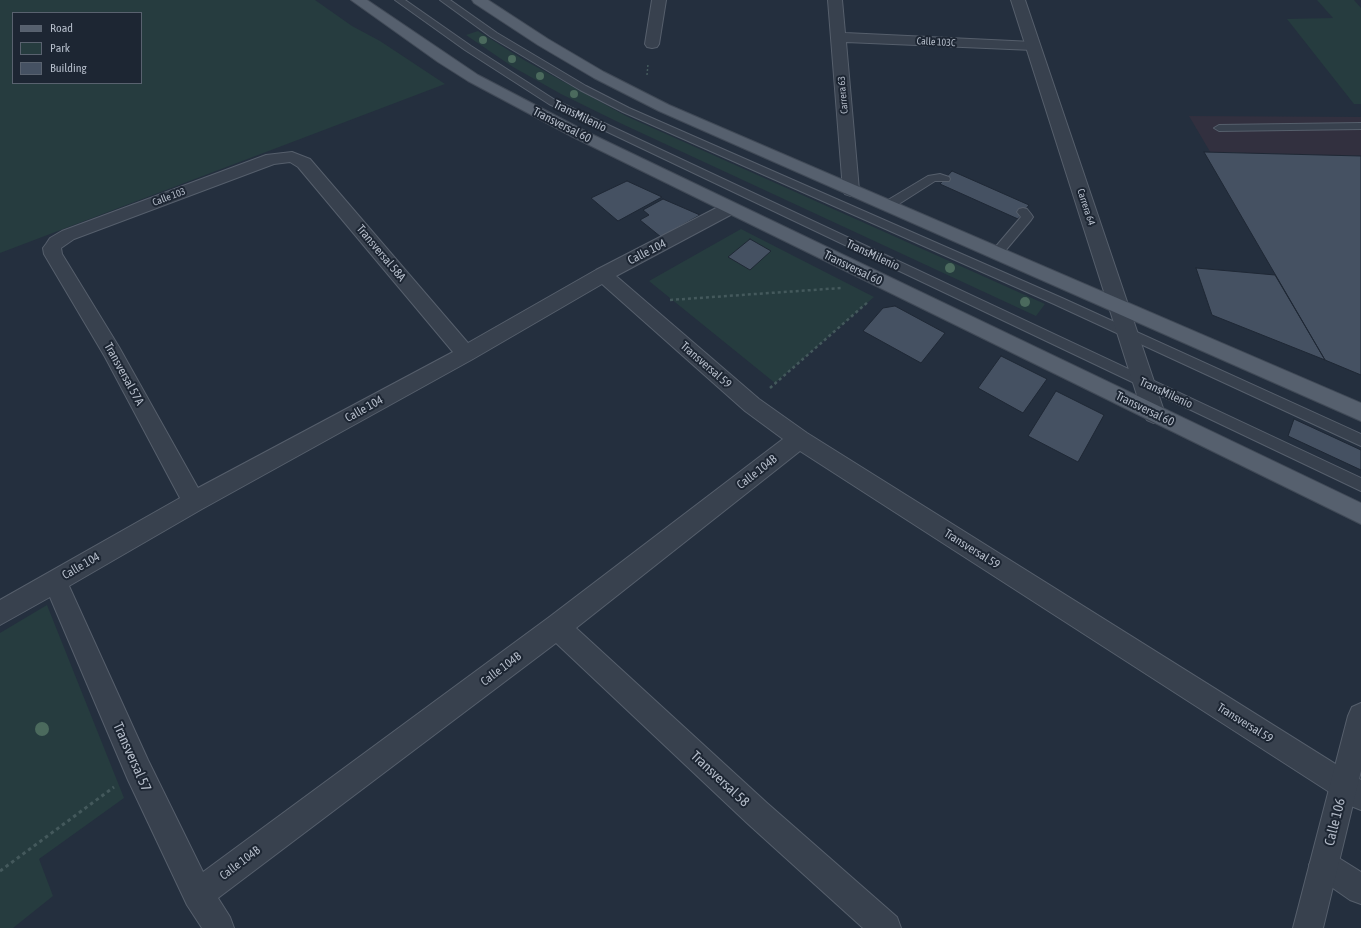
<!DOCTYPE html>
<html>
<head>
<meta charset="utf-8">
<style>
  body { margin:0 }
  #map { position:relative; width:1361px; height:928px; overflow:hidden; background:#242f3e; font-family:"Asap Condensed",sans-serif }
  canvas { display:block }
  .legend { position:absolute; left:12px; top:12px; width:130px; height:72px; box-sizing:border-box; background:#1d2633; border:1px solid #59626f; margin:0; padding:5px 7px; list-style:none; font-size:12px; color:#b4bcc9 }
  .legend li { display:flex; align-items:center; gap:8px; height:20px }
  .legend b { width:20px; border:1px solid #59626f }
</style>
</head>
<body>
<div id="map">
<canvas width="1361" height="928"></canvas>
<ul class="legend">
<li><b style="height:5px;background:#56606e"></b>Road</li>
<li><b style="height:11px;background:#263c3f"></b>Park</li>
<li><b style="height:11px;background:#455162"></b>Building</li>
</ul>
</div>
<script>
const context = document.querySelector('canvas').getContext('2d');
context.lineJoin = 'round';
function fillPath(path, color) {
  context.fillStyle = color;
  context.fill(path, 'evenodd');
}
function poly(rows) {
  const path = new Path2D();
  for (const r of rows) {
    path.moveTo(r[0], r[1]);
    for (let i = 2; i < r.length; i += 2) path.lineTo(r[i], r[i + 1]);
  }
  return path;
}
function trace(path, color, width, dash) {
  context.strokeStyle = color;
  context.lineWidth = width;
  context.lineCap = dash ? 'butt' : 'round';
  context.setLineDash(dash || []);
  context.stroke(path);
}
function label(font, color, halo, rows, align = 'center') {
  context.font = font + ' "Asap Condensed",sans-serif';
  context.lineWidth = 4;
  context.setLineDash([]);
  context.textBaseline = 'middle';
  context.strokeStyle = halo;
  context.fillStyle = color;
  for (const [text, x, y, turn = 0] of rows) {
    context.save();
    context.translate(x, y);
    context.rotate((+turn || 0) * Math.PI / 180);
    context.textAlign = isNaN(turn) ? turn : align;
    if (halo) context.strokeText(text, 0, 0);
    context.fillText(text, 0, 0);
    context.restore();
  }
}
const medical = poly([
  [1189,116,1361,117,1361,375,1335,364]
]);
const green = poly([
  [0,0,315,0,352,26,380,41,445,84,0,253],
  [13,13,141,13,141,83,13,83],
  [1317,0,1354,0,1361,8,1361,104,1354,104,1287,19,1333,18],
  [478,31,524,60,626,116,1045,304,1036,316,620,123,561,94,513,67,466,35],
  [741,229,874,297,775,383,649,281],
  [47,605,124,798,39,859,53,896,13,928,0,928,0,633]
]);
const building = poly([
  [1204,152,1361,156,1361,375,1325,360,1204,152],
  [952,171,1029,205,1018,219,940,184,952,171],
  [627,181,662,197,618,221,591,198,627,181],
  [663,199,700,215,661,237,640,220,649,215,643,210,663,199],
  [750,239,771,251,750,270,728,257,750,239],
  [1196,268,1275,275,1325,360,1212,315,1196,268],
  [895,306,945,333,921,363,863,331,883,308,895,306],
  [1001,356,1047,379,1023,413,978,388,1001,356],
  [1056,391,1104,415,1078,462,1028,436,1056,391],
  [1294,419,1361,450,1361,470,1288,436,1294,419]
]);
const pathFar2 = poly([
  [647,75,648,64]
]);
const pathFar1 = poly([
  [670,300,841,288],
  [770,388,869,301]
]);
const path = poly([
  [0,871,114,787]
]);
const service = poly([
  [395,0,405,0,471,46,555,100,1361,478,1361,491,549,104,465,50,395,0],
  [440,0,450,0,497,33,586,86,629,108,1062,298,1361,434,1361,446,1054,304,623,112,580,90,491,37,440,0],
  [1361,123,1361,129,1219,131,1214,128,1219,125,1361,123],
  [940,174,949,177,950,179,949,181,935,181,891,209,887,210,883,209,882,206,883,203,928,176,940,174],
  [1023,208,1027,209,1031,214,1033,217,1031,220,1000,257,992,257,990,254,992,251,1021,217,1017,212,1019,209,1023,208]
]);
const minor = poly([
  [652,0,666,0,659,44,657,47,652,48,647,47,645,44,652,0],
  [828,0,842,0,845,33,1033,42,1038,43,1040,46,1038,49,1033,50,846,42,859,190,857,194,851,196,845,194,843,190,828,0],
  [292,152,310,159,468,343,596,270,724,204,730,202,736,204,739,208,736,212,616,276,759,399,807,433,1361,780,1361,810,1351,806,800,451,576,628,767,803,897,917,901,928,863,928,747,823,556,643,218,898,230,917,234,928,202,928,187,905,128,780,50,597,0,625,0,600,180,498,105,357,44,254,43,248,46,244,50,238,62,231,266,155,292,152],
  [290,162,298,167,453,352,198,488,119,347,62,254,61,248,74,239,274,164,290,162],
  [602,284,745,411,783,439,548,618,203,872,148,760,69,586,202,509,473,359,602,284],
  [1324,850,1334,855,1361,872,1361,904,1350,900,1314,875,1309,865,1314,855,1324,850]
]);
const tertiary = poly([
  [1011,0,1025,0,1165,414,1161,420,1154,423,1147,420,1143,414,1011,0],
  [1361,703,1361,771,1323,928,1293,928,1348,716,1352,707,1361,703]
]);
const primary = poly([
  [351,0,367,0,478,75,585,131,1361,503,1361,524,573,137,468,81,438,62,351,0],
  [472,0,488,0,548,39,604,72,669,105,1361,403,1361,421,659,111,594,78,538,45,474,3,472,0]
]);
const trees = [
  [483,40,4],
  [512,59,4],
  [540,76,4],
  [574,94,4],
  [950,268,5],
  [1025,302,5],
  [42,729,7]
];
const farStreetnames = [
  ["Calle 103C",936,42,3],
  ["Carrera 63",843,95,-95],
  ["Calle 103",169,197,-21],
  ["Carrera 64",1086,207,72]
];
const streetNames = [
  ["TransMilenio",580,116,26],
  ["Transversal 60",562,125,27],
  ["Calle 104",647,252,-27],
  ["Transversal 58A",381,253,50],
  ["TransMilenio",873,255,25],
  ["Transversal 60",853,268,26],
  ["Transversal 59",706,365,41],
  ["Transversal 57A",124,374,61],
  ["TransMilenio",1166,393,25],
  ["Calle 104",364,409,-29],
  ["Transversal 60",1145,409,26],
  ["Calle 104B",757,472,-38],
  ["Transversal 59",972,549,32],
  ["Calle 104",81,566,-30],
  ["Calle 104B",501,669,-37],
  ["Transversal 59",1245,723,32],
  ["Calle 104B",240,863,-37]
];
const nearStreetnames = [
  ["Transversal 57",132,757,66],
  ["Transversal 58",720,779,43],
  ["Calle 106",1335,822,-76]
];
fillPath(medical, '#32303f');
fillPath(green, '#263c3f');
fillPath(building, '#455162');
trace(building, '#1f2835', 1);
trace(service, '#565f6c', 2);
trace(minor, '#565f6c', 2);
trace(tertiary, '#565f6c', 2);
trace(primary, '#414a57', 2);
trace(pathFar2, '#44595c', 1.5, [2, 2]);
trace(pathFar1, '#44595c', 2.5, [3, 3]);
trace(path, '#44595c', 3, [3.5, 3.5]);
fillPath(service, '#38414e');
fillPath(minor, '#38414e');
fillPath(tertiary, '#38414e');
fillPath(primary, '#56606e');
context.fillStyle = '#4b6a5d';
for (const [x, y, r] of trees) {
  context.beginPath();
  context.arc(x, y, r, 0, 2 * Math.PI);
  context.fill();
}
label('10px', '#b4bcc9', '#1d2633', farStreetnames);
label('12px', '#b4bcc9', '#1d2633', streetNames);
label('14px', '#b4bcc9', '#1d2633', nearStreetnames);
</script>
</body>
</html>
